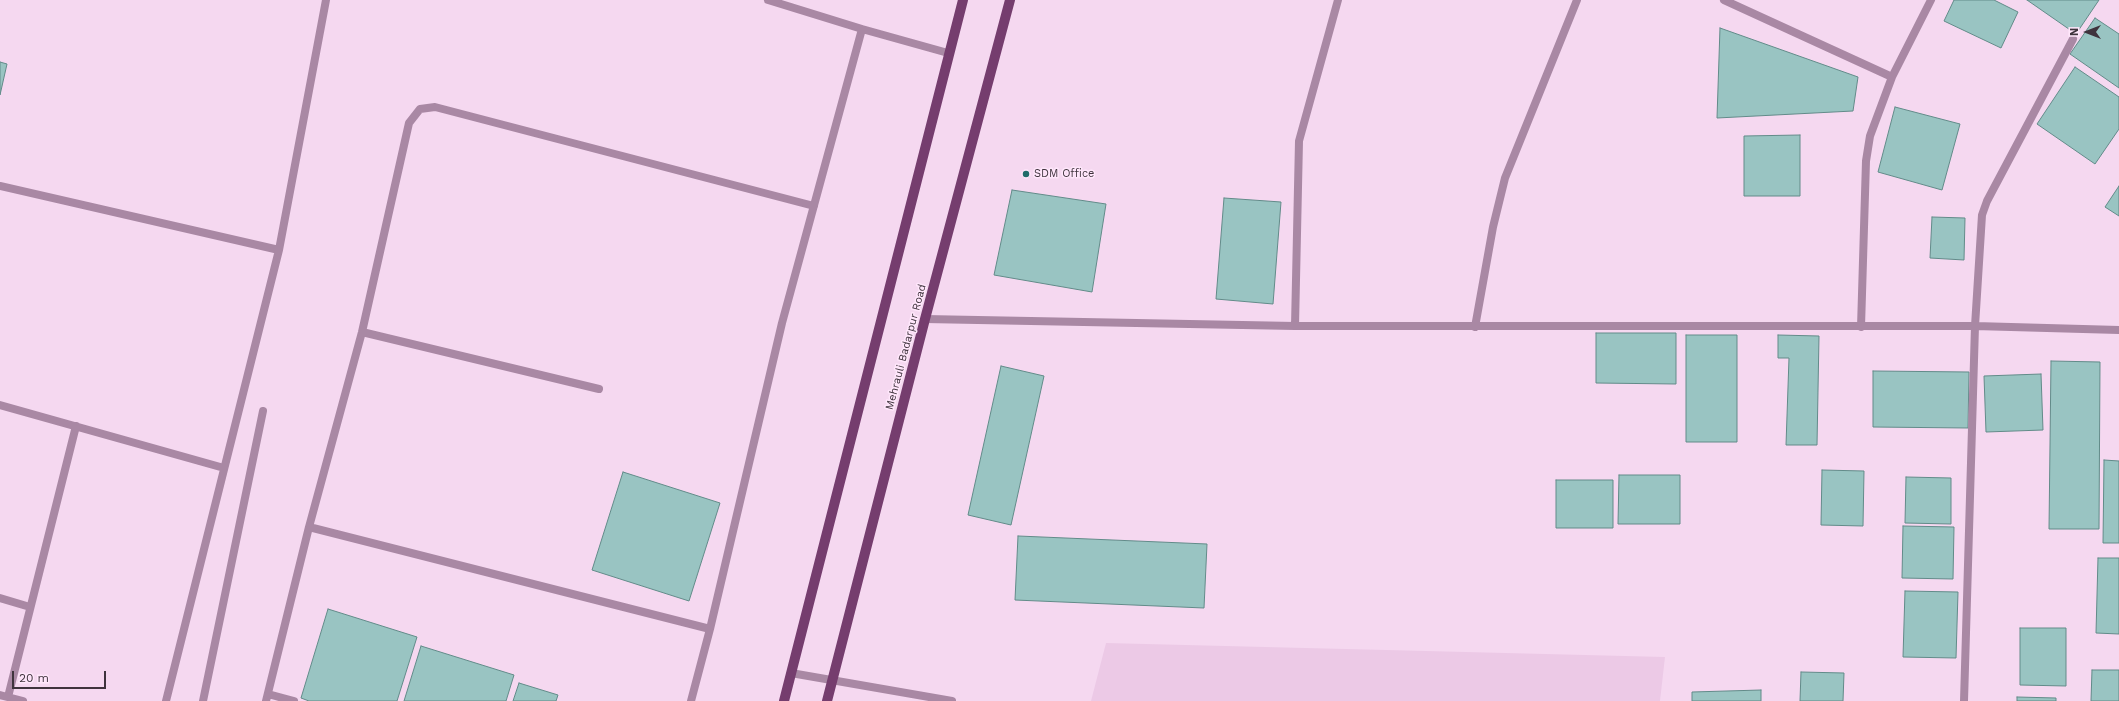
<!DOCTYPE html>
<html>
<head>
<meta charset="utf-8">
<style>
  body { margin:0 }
  #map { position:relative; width:2119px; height:701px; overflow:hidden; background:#f5d8f0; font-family:"Work Sans",sans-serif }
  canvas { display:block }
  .north { position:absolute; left:2067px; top:12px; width:40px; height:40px; -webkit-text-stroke:3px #ffe7fb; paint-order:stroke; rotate:270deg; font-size:11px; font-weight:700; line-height:16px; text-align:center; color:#3f333d }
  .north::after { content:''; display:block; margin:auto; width:14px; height:18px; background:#3f333d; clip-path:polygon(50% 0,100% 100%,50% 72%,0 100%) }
  .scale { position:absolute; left:12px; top:671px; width:94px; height:18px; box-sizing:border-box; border:2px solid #3f333d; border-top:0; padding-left:5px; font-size:12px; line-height:14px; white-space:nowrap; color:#3f333d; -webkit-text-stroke:3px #ffe7fb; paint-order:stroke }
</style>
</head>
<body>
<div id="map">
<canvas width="2119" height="701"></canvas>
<div class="north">N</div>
<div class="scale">20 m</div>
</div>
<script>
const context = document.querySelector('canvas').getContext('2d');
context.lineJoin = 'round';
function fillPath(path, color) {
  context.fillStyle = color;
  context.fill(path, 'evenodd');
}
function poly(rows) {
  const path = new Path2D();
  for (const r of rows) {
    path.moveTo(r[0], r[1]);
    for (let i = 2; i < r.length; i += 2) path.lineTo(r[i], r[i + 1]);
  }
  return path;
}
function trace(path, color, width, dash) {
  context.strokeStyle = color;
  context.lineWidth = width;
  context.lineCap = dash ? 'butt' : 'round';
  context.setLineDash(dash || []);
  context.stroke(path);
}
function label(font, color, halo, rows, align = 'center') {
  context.font = font + ' "Work Sans",sans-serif';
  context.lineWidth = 3;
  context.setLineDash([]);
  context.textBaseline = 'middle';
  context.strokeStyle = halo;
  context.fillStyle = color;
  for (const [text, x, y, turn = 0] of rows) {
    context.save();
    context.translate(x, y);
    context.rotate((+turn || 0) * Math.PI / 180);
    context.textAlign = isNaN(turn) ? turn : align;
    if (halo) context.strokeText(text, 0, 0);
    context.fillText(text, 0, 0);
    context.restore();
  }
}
const built = poly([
  [1106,643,1665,657,1660,701,1091,701]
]);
const building = poly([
  [1954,0,1994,0,2018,12,2001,48,1944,21,1954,0],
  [2027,0,2099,0,2076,34,2027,0],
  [2095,18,2119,34,2119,88,2070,54,2095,18],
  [1720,28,1858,77,1853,111,1717,118,1720,28],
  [0,62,7,64,0,95,0,62],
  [2075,67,2119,97,2119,129,2095,164,2037,124,2075,67],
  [1895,107,1960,124,1942,190,1878,172,1895,107],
  [1800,135,1800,196,1744,196,1744,136,1800,135],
  [2119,186,2119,216,2105,207,2119,186],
  [1012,190,1106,204,1092,292,994,275,1012,190],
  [1224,198,1281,202,1273,304,1216,299,1224,198],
  [1932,217,1965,218,1964,260,1930,258,1932,217],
  [1596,333,1676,333,1676,384,1596,383,1596,333],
  [1686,335,1737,335,1737,442,1686,442,1686,335],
  [1778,335,1819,336,1817,445,1786,445,1789,358,1778,358,1778,335],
  [2051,361,2100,362,2099,529,2049,529,2051,361],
  [1001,366,1044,376,1011,525,968,515,1001,366],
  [1873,371,1969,372,1968,428,1873,427,1873,371],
  [2041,374,2043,430,1986,432,1984,376,2041,374],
  [2104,460,2119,461,2119,543,2103,543,2104,460],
  [1822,470,1864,471,1863,526,1821,525,1822,470],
  [623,472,720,503,689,601,592,570,623,472],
  [1619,475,1680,475,1680,524,1618,524,1619,475],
  [1906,477,1951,478,1951,524,1905,523,1906,477],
  [1556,480,1613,480,1613,528,1556,528,1556,480],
  [1903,526,1954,527,1953,579,1902,578,1903,526],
  [1018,536,1207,544,1204,608,1015,600,1018,536],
  [2098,558,2119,558,2119,634,2096,633,2098,558],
  [1905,591,1958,592,1956,658,1903,657,1905,591],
  [328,609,417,637,397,701,309,701,301,698,328,609],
  [2020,628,2066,628,2066,686,2020,685,2020,628],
  [421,646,514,675,506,701,404,701,421,646],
  [2092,670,2119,670,2119,701,2091,701,2092,670],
  [1801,672,1844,673,1843,701,1800,701,1801,672],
  [519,683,558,695,556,701,513,701,519,683],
  [1761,690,1761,701,1692,701,1692,692,1761,690],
  [2017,697,2056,698,2056,701,2017,701,2017,697]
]);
const lane = poly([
  [791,673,952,701],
  [203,701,263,411]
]);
const street = poly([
  [768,0,862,29],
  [1724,0,1892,77],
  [0,186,279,250],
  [925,319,1295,326,1975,326,2119,330],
  [1295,326,1299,141,1338,0],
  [1475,327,1493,227,1505,178,1577,0],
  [1861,327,1866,161,1870,136,1892,77,1931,0],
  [362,332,599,389],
  [0,405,224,468],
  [309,527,710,629],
  [0,598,30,607],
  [268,694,294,701],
  [0,695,23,701],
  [8,697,76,426],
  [166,701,279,250,326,0],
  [266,701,309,527,362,332,409,123,420,109,435,107,814,206],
  [691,701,710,629,782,323,862,29,948,53],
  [1964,701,1975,326,1982,215,1987,201,2073,39]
]);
const primary = poly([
  [784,701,963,0],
  [827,701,925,319,1010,0]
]);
const markers = [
  [1026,174,4,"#206c6a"]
];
const poiNames = [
  ["SDM Office",1034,174]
];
const streetNames = [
  ["Mehrauli Badarpur Road",906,347,-75]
];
fillPath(built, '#ecc9e6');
fillPath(building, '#99c4c2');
trace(building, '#628b89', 1);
trace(lane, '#a988a4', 8);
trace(street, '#a988a4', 8);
trace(primary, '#753d6e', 10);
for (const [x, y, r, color] of markers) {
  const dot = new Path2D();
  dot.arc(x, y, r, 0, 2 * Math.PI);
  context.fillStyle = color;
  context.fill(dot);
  trace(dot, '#ffe7fb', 1.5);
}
label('11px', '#3f333d', '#ffe7fb', poiNames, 'left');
label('11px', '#3f333d', '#ffe7fb', streetNames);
</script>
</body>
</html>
